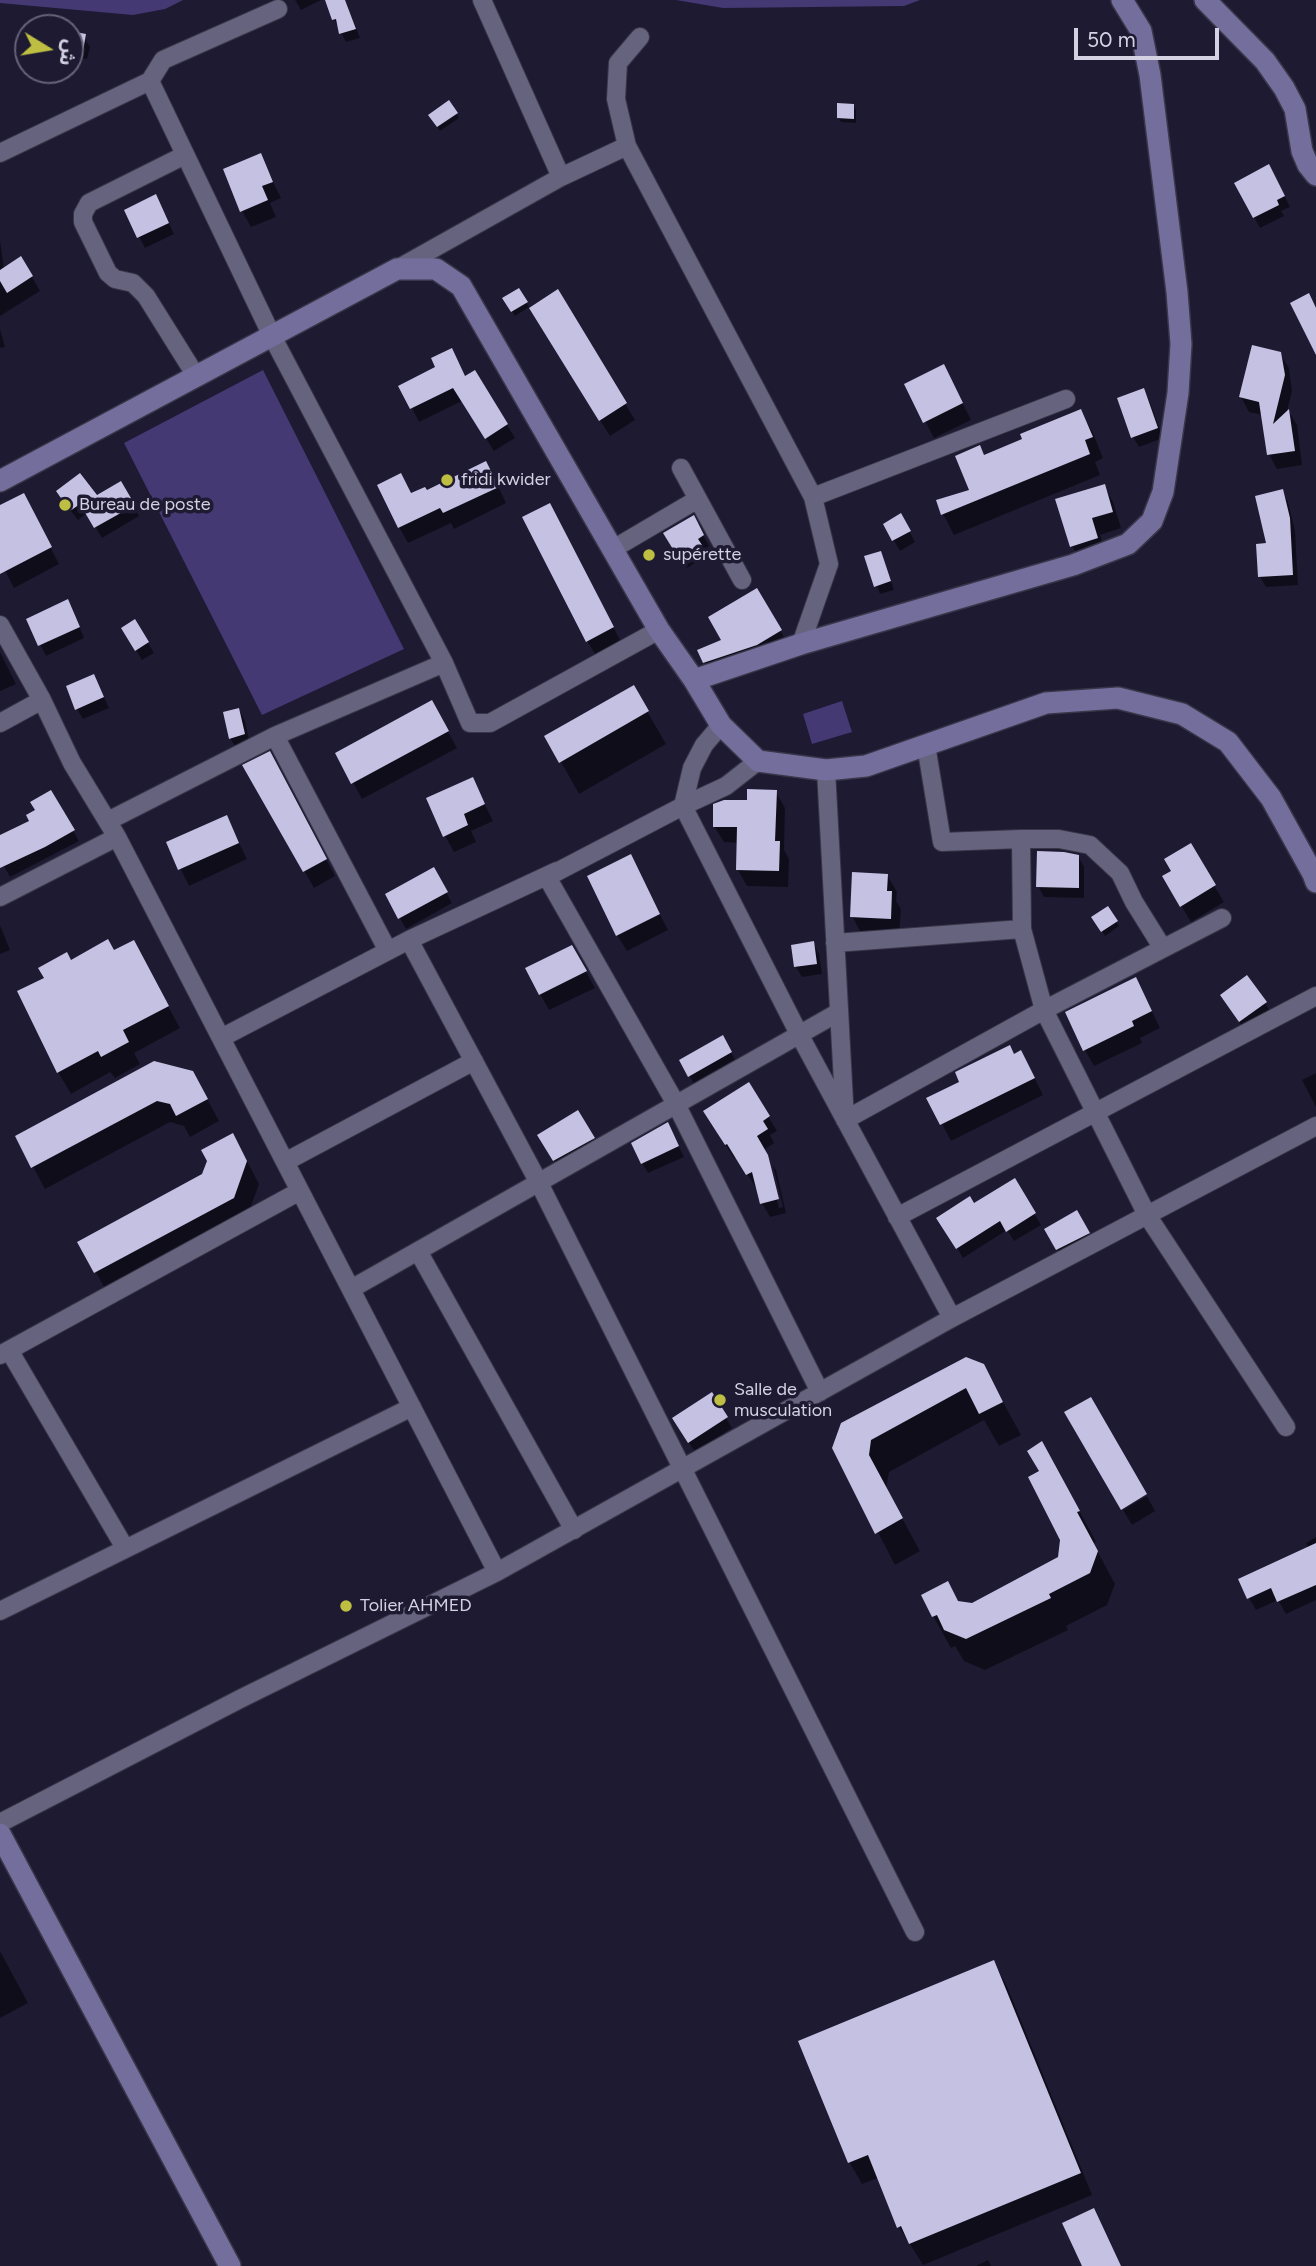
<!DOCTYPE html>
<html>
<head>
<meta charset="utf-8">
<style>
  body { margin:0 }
  #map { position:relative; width:1316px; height:2266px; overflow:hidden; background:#1e1a32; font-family:Figtree,"Noto Sans Arabic",sans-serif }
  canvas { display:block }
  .north { position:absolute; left:14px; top:14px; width:70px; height:70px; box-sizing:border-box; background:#1e1a32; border:2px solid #666378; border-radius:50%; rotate:101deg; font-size:19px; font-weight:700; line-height:28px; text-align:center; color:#d3d1e2 }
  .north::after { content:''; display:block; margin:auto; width:24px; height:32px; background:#bebf42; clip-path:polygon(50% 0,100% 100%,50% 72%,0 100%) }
  .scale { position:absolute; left:1074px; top:28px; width:145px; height:32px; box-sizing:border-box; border:4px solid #d3d1e2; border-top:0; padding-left:9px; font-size:21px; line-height:24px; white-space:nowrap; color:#d3d1e2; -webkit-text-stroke:5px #1e1a32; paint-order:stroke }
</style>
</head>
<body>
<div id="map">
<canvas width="1316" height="2266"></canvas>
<div class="north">ش</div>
<div class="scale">50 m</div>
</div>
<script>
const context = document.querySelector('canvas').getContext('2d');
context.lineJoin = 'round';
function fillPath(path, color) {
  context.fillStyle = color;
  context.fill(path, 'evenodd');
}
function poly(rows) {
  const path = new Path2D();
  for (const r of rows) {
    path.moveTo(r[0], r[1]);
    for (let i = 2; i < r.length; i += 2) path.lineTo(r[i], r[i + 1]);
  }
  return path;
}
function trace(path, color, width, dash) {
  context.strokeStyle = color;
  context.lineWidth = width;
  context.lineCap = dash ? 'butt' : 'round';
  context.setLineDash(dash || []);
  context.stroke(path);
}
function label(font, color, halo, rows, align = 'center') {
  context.font = font + ' Figtree,sans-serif';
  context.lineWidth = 7;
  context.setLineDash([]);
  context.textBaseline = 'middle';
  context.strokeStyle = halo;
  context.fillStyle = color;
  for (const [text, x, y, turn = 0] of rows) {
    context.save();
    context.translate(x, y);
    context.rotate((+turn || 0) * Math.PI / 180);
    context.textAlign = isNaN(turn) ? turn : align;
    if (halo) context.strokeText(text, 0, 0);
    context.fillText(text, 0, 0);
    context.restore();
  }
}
const green = poly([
  [0,0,183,0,165,9,133,15,0,3],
  [676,0,920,0,904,6,723,8],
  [263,370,404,649,262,715,124,443],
  [842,701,852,732,812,744,803,714]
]);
const shadow = poly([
  [295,0,321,0,301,10],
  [326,0,345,0,360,38,346,42,334,19],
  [70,36,85,39,90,47,87,59,70,56],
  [449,102,459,118,440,131,430,115],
  [853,105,856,110,856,123,841,122,838,117],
  [260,156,281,198,270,203,276,217,251,227,242,211],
  [1275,177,1290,207,1281,211,1284,216,1260,228,1254,217],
  [161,207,174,234,145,248,126,211],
  [0,240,4,270,32,277,40,291,0,316],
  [518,290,529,307,515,316,505,299],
  [558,292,635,420,610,436,540,325],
  [0,329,5,347,0,348],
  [1280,354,1289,368,1292,391,1286,415,1289,412,1297,425,1302,465,1277,469,1269,454,1263,415,1249,412,1241,397],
  [474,372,515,438,494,451,462,401,419,422,401,386,466,378],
  [952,382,971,420,934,438,906,384],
  [1143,390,1149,400,1163,438,1139,447,1133,437],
  [1080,411,1092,431,1103,458,1095,462,1100,475,954,535,943,514,971,491,985,456,1025,440],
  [495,480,506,503,454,529,451,523,408,543,399,527,412,495],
  [121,484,139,516,102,538,87,513,78,520,64,502,97,497],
  [1104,486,1113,502,1121,528,1100,535,1106,554,1081,562,1072,546],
  [1282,491,1288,502,1295,531,1298,585,1266,587,1260,577],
  [0,507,32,511,59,564,14,588,0,561],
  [901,516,915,542,900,551,885,525],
  [693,517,709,546,703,550,706,556,687,568,665,533],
  [559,521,622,644,597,657,587,641],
  [866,557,884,561,894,590,880,594],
  [757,590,789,646,713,678,704,662,723,640],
  [73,612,84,638,46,656,28,620],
  [135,621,154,653,142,660,123,628],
  [0,652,16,684,0,691],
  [94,676,109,708,83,719,77,709],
  [633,687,666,744,579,794,547,737],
  [432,703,457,748,362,799,337,754],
  [239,710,245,721,250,745,236,748,230,738],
  [245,766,279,770,335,876,314,888],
  [472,779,493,821,471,831,476,842,454,852,445,836],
  [51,792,79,841,10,877,0,859,0,837,32,822,37,811],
  [776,792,785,808,784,850,789,859,788,887,747,886,738,870,739,843,724,842,714,826,749,802],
  [226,817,247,859,189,886,168,843],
  [1190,846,1224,902,1191,922,1164,877,1173,872],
  [1078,856,1084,867,1084,898,1044,897,1038,886],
  [433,869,452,903,406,929,387,895],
  [639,873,668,930,627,951,617,935],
  [887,875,897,892,896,901,901,909,899,934,861,933,852,916],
  [1108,908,1119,926,1105,936,1093,917],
  [0,925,10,950,0,954],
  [813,943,819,954,822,974,802,977,796,967,793,946],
  [572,947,595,988,549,1010,540,994],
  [114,952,145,964,180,1028,134,1053,140,1064,115,1078,110,1072,71,1094,58,1072,46,979,70,962],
  [1144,995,1160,1028,1140,1038,1142,1043,1094,1066,1085,1050],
  [1265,1003,1271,1013,1246,1032,1228,1006],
  [722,1037,737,1063,695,1086,681,1060],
  [1014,1056,1030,1069,1043,1095,951,1141,929,1099],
  [155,1063,205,1095,219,1121,190,1137,184,1126,170,1122,45,1189,17,1137],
  [1316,1073,1316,1107,1302,1080],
  [748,1084,777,1131,770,1135,774,1143,764,1150,767,1155,779,1208,783,1207,773,1166,776,1170,786,1213,770,1217,762,1203,758,1187,756,1188,737,1157,734,1158,713,1125],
  [578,1112,599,1149,561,1171,540,1135],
  [673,1135,684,1157,648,1173,642,1163],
  [245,1157,259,1184,246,1220,108,1294,79,1242],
  [1014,1180,1041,1225,1014,1241,1007,1230,963,1258,939,1218,974,1205],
  [1076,1213,1094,1244,1064,1260,1047,1229],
  [983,1365,1021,1435,999,1446,984,1420,889,1472,886,1489,920,1551,895,1565,834,1448],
  [726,1418,732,1428,695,1452,680,1429],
  [1060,1475,1096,1542,1093,1543,1115,1584,1107,1605,1066,1626,1068,1630,985,1670,964,1661,955,1646,951,1648,933,1616,959,1603,972,1605,1059,1559,1062,1539],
  [1147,1496,1155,1511,1132,1525,1123,1510],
  [1316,1537,1316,1600,1286,1614,1278,1600,1256,1610,1249,1598,1308,1548,1306,1543],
  [0,1951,28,2003,0,2018],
  [993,1962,1006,1984,1092,2195,923,2265,899,2227,878,2178,862,2184,850,2163,801,2042],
  [988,2260,991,2266,976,2266]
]);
const building = poly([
  [325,0,345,0,356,29,339,34,336,19,332,20],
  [70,31,86,34,83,51,70,49],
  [449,100,458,113,437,127,428,115],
  [837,103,854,104,854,119,837,118],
  [261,153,273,182,262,186,268,200,240,212,223,169],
  [1269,164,1285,196,1277,200,1279,205,1253,218,1234,183],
  [156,194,169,223,137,238,124,210],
  [21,256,33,276,7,293,0,281,0,270],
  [519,288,528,302,511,312,502,298],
  [558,289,627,403,599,421,529,308],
  [1309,293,1316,308,1316,355,1290,303],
  [1252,345,1281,352,1285,375,1273,424,1289,409,1295,451,1267,455,1259,402,1239,397],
  [452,348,465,376,475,370,508,424,485,439,453,388,410,409,398,386,435,367,431,358],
  [944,364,963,403,923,423,904,384],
  [1144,388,1158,428,1131,438,1117,398],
  [1081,409,1093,437,1085,440,1090,454,941,515,936,500,969,490,955,456,980,445,984,455,1022,439,1020,434],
  [486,461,499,487,443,513,440,508,398,528,377,485,401,473,411,493,425,487,427,490],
  [80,473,97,495,121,481,135,505,94,528,80,504,70,511,56,491],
  [1105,484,1113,512,1092,518,1098,538,1070,547,1055,499],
  [1283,489,1290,518,1293,575,1258,577,1256,544,1266,543,1255,496],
  [24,493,52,547,0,574,0,505],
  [550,503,614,627,586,642,522,517],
  [901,513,911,531,892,541,883,524],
  [694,515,704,535,698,539,702,545,679,559,663,533],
  [881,551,891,581,874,587,864,556],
  [757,588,782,630,757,645,703,663,697,650,721,640,708,617],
  [68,599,80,627,38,646,26,619],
  [135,619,149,642,135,651,121,628],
  [94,674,104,697,75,710,66,686],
  [634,685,649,711,559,763,544,736],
  [432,700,449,731,351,784,335,753],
  [239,708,245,734,229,739,223,712],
  [270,751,327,859,303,872,242,765],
  [473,777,485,804,464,814,468,825,443,837,426,798],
  [747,789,777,790,775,841,780,841,779,871,736,870,737,827,713,827,713,804,724,800,747,800],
  [51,790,75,830,45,847,0,868,0,835,29,821,26,815,35,810,30,802],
  [227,815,239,843,178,870,166,842],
  [1191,843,1216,885,1180,907,1162,876,1171,871,1164,859],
  [1037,851,1064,852,1079,855,1079,888,1036,887],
  [631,854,660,914,616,936,587,876],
  [434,867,448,892,398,919,385,894],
  [852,872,888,874,887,891,892,891,891,919,850,917],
  [1108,906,1118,921,1101,932,1091,917],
  [108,939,114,950,134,940,169,1006,123,1030,129,1042,101,1057,98,1051,57,1073,17,991,44,978,38,968,67,952,71,960],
  [814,941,817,964,794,967,791,945],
  [572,945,587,971,539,995,525,968],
  [1247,975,1267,1002,1239,1022,1220,995],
  [1136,977,1152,1011,1132,1021,1134,1026,1083,1051,1065,1012],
  [723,1035,732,1052,688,1077,679,1060],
  [1010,1045,1014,1054,1021,1050,1035,1078,940,1125,926,1098,959,1082,955,1072],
  [154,1061,193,1071,208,1099,176,1116,170,1104,157,1101,31,1168,15,1136],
  [749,1082,770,1116,763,1121,768,1129,757,1136,768,1155,779,1199,760,1204,752,1172,746,1175,727,1144,725,1145,703,1111],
  [578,1110,595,1138,553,1161,537,1135],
  [668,1122,679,1146,641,1164,631,1143],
  [233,1133,247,1161,234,1198,94,1273,77,1242,202,1174,207,1161,201,1150],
  [1015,1178,1036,1213,1006,1232,1000,1221,956,1249,936,1218,970,1196,974,1203],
  [1077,1210,1090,1233,1056,1250,1044,1229],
  [966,1357,984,1364,1003,1402,979,1414,966,1388,871,1440,869,1455,903,1518,875,1534,832,1448,841,1423],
  [712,1392,728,1417,688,1443,672,1418],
  [1091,1397,1147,1494,1121,1510,1064,1412],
  [1042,1441,1080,1511,1077,1512,1098,1551,1090,1573,1049,1594,1051,1598,966,1639,944,1630,937,1615,932,1617,921,1595,948,1581,958,1601,972,1603,1058,1557,1060,1540,1028,1477,1039,1471,1027,1451],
  [1316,1543,1316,1585,1277,1602,1271,1588,1247,1599,1238,1579],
  [994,1960,1081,2173,909,2244,901,2226,897,2228,868,2155,848,2163,798,2041],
  [1094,2208,1121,2266,1082,2266,1062,2223]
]);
const street = poly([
  [482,0,561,177],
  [640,37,618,63,616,99,627,146,813,497],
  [150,81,163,60,278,9],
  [0,153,150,81,272,336,444,663],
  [185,155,89,203,83,214,83,222,108,273,115,279,133,283,146,296,196,376],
  [397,269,561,177,627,146],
  [681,468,742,580],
  [613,549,698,499],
  [0,625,42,700,0,723],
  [801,644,829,564,813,497,1066,399],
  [42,700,72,763,117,837,497,1572],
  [721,725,704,745,692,768,683,806,799,1034,952,1318],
  [275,736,388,951],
  [758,761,726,786,683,806,547,877,676,1104,820,1392],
  [826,770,845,1120,1044,1010,1222,918],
  [108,821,275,736,444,663,470,723,490,723,659,630],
  [1021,839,1059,839,1090,845,1120,873,1134,902,1162,947],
  [0,897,117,837],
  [1022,929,1044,1010,1147,1215,1286,1427],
  [409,940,539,1183,915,1932],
  [835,943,1022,929,1021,839,942,842,926,745],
  [221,1038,409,940,557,871],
  [285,1162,474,1061],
  [897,1217,1316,996],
  [418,1251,574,1530],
  [351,1289,839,1012],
  [9,1350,125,1548],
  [0,1355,300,1191],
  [0,1611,412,1407],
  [0,1823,242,1698,497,1572,952,1318,1316,1126]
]);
const secondary = poly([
  [1205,0,1265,61,1284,88,1295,109,1302,151,1308,165,1316,175],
  [0,481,397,269,436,269,461,286,659,630,694,680,721,725,758,761,826,770,866,766,1046,703,1118,698,1182,714,1228,742,1271,798,1313,874,1316,882],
  [694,680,801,644,1073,565,1128,544,1152,521,1163,492,1178,393,1181,344,1177,292,1150,75,1141,31,1122,0],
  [0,1834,230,2266]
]);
const markers = [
  [447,480,7,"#bebf42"],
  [65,505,7,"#bebf42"],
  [649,555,7,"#bebf42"],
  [720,1400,7,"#bebf42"],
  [346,1606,7,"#bebf42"]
];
const poiNames = [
  ["fridi kwider",461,480],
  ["Bureau de poste",79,505],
  ["supérette",663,555],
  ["Salle de",734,1390],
  ["musculation",734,1411],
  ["Tolier AHMED",360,1606]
];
fillPath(green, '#443973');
fillPath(shadow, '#0007');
fillPath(building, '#c4c1e2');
trace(street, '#393649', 20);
trace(secondary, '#393649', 24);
trace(street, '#66637f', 18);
trace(secondary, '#746e9d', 21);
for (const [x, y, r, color] of markers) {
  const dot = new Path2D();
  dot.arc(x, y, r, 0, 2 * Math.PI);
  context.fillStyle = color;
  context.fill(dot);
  trace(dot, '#1e1a32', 2.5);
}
label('18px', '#d3d1e2', '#1e1a32', poiNames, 'left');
</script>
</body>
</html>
